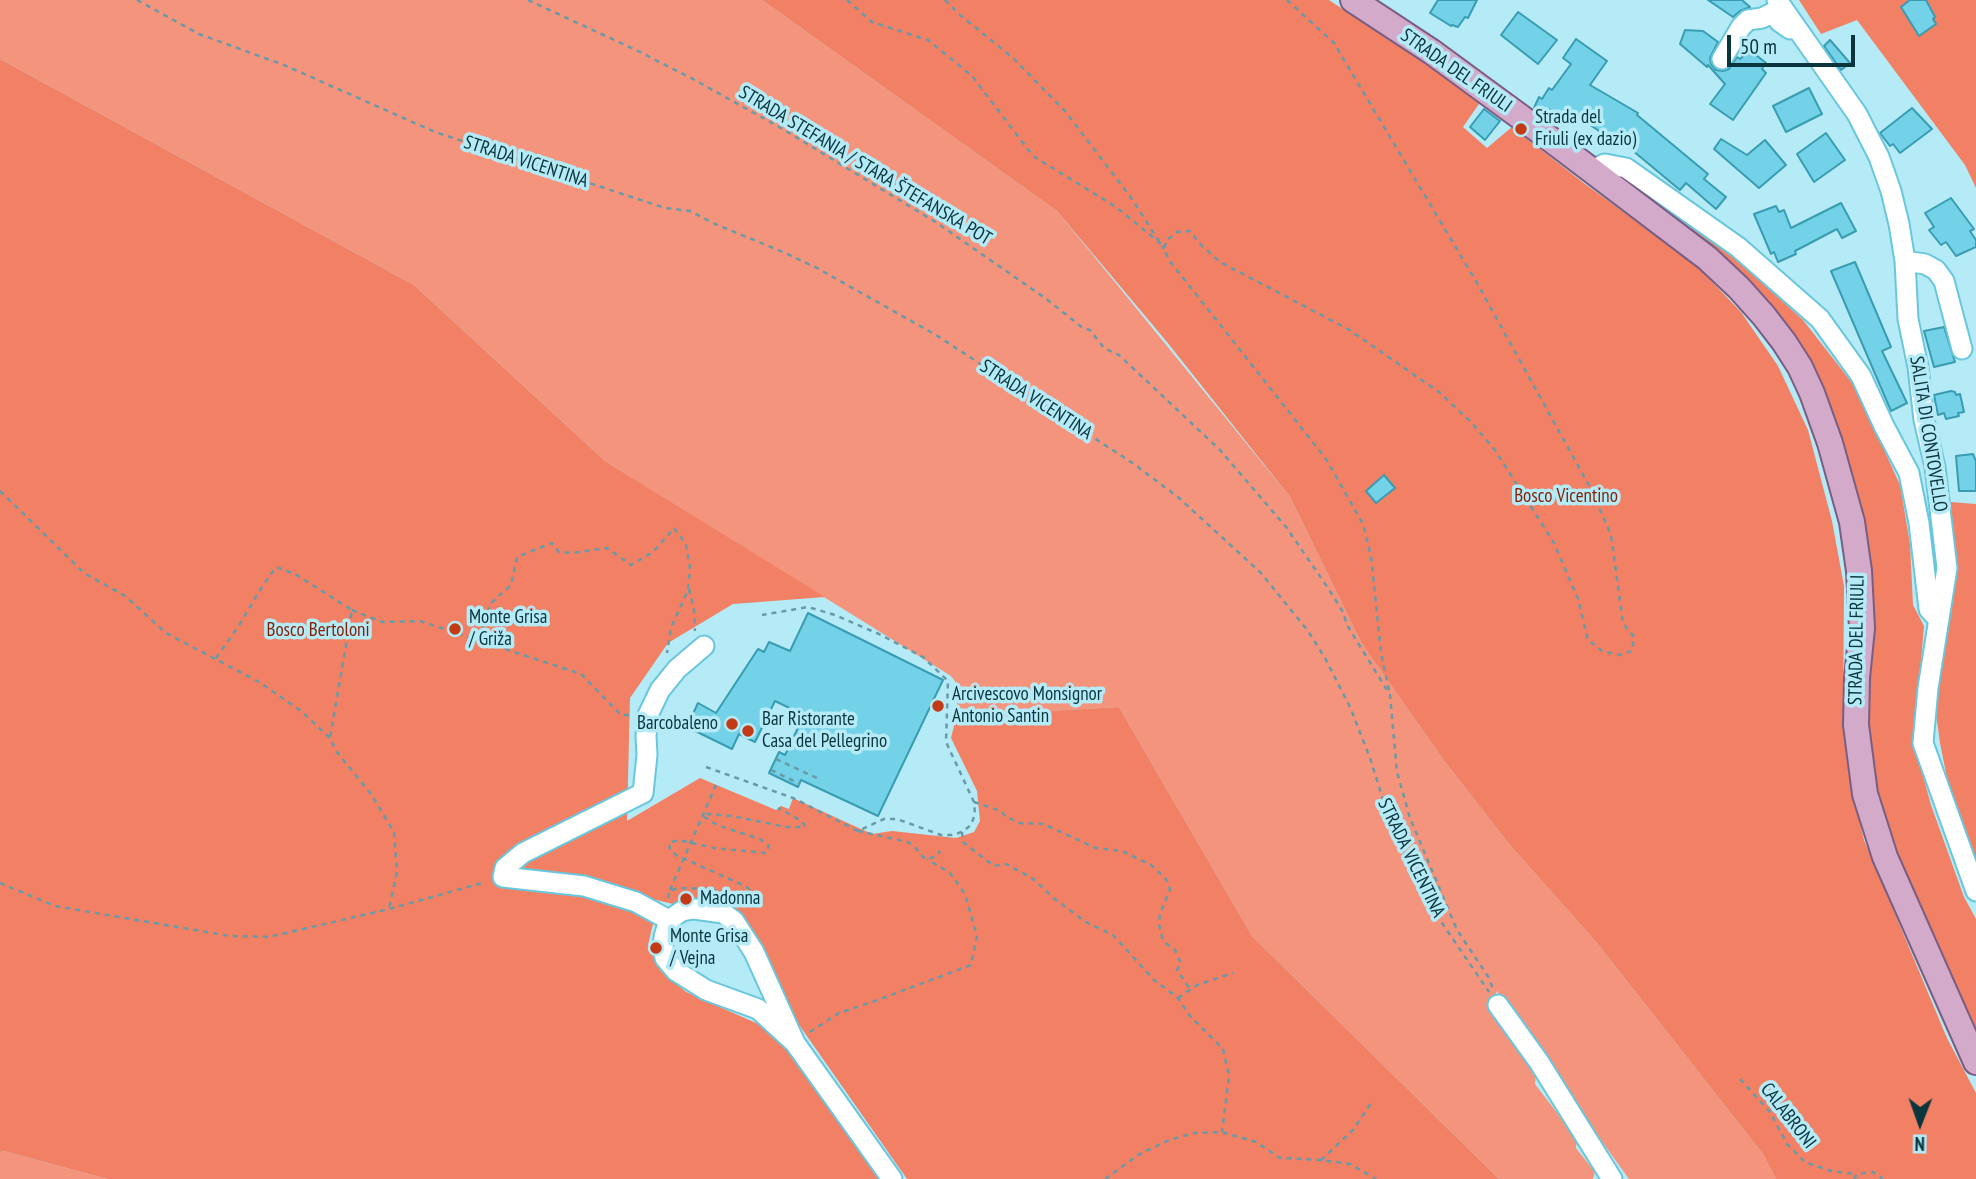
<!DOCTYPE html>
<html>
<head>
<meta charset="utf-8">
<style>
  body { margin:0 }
  #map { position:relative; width:1976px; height:1179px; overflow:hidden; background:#b5eaf7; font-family:"PT Sans Narrow",sans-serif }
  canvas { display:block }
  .north { position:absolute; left:1885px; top:1088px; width:70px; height:70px; -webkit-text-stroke:5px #b5eaf7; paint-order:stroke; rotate:181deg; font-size:19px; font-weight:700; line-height:28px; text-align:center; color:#0a353d }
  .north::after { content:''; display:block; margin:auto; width:24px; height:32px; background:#0a353d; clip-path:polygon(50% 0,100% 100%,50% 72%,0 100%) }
  .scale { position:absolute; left:1727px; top:35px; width:128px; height:32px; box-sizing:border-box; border:4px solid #0a353d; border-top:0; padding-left:9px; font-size:21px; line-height:24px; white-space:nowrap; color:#0a353d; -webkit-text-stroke:5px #b5eaf7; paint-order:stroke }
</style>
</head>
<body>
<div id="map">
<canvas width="1976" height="1179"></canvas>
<div class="north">N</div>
<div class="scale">50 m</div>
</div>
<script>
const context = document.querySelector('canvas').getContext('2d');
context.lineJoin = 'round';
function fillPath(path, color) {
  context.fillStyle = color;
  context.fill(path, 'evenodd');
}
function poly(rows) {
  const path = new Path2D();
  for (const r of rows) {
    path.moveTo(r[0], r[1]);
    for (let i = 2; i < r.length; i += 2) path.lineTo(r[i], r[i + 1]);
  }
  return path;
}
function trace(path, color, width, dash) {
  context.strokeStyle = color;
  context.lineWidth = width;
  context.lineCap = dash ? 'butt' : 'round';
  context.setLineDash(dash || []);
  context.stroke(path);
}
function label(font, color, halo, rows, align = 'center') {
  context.font = font + ' "PT Sans Narrow",sans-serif';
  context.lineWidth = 7;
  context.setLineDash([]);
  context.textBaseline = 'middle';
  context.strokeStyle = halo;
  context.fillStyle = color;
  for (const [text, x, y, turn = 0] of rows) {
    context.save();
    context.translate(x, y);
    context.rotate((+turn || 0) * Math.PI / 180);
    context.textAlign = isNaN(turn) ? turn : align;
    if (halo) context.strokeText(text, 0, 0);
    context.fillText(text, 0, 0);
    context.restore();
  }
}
const green = poly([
  [0,0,762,0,1057,211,1290,497,1362,644,1445,762,1509,844,1597,943,1763,1154,1776,1179,1629,1179,1508,1012,1497,991,1490,1008,1536,1076,1535,1084,1577,1139,1576,1148,1595,1172,1593,1179,1499,1179,1252,936,1119,707,995,714,957,714,957,684,951,676,605,461,414,285,0,59],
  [4,1151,107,1179,0,1179,0,1152]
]);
const forest = poly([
  [762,0,1329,0,1481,101,1463,127,1487,148,1512,127,1585,184,1695,264,1741,312,1778,366,1808,430,1832,521,1844,586,1843,730,1851,785,1864,840,1947,1038,1976,1093,1976,1179,1776,1179,1763,1154,1597,943,1509,844,1445,762,1362,644,1290,497,1167,342,1057,211],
  [1799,0,1976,0,1976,188,1965,165,1857,20,1821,34],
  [0,59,414,285,605,461,825,597,733,604,668,643,630,698,627,821,700,778,776,810,781,806,789,809,793,798,872,834,892,831,956,838,974,832,980,821,977,791,951,738,957,714,995,714,1119,707,1252,936,1499,1179,907,1179,788,1009,763,945,735,907,713,900,677,905,652,899,645,918,653,924,648,945,660,970,686,992,765,1027,785,1043,880,1179,107,1179,4,1151,0,1152],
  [1624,175,1736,259,1803,320,1856,388,1900,485,1910,544,1913,605,1924,626,1914,743,1931,805,1964,897,1976,919,1976,1034,1897,854,1872,793,1868,698,1871,607,1804,350,1773,306,1744,275],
  [1950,502,1976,504,1976,864,1969,848,1948,783,1940,743,1935,706,1951,605,1954,572]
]);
const building = poly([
  [1438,0,1477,0,1468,18,1465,17,1458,27,1452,25,1451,26,1430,13,1438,0],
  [1708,0,1742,0,1750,7,1740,11,1733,17,1708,0],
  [1910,0,1926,0,1935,17,1933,19,1936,24,1919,36,1901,7,1910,0],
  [1518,12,1557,40,1538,64,1501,35,1518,12],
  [1685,30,1703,31,1718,42,1710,58,1711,64,1716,70,1723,71,1729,69,1737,57,1740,59,1750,50,1766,63,1762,69,1766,73,1733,120,1710,104,1725,84,1708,65,1707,67,1680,44,1685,30],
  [1576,39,1607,61,1590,85,1638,113,1637,115,1708,174,1704,179,1726,197,1716,209,1686,183,1680,190,1620,140,1618,143,1576,116,1572,121,1565,116,1562,120,1549,109,1545,117,1534,108,1539,97,1542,99,1549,88,1552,90,1571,64,1563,58,1576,39],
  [1830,40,1850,63,1841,70,1824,46,1830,40],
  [1809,88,1822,114,1786,132,1773,106,1809,88],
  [1912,108,1932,129,1900,153,1893,144,1890,146,1880,133,1912,108],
  [1484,109,1500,121,1485,140,1470,127,1484,109],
  [1826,133,1845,160,1814,182,1797,154,1826,133],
  [1721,139,1747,155,1765,140,1786,165,1759,188,1714,149,1721,139],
  [1951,198,1974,229,1970,231,1976,240,1976,247,1956,256,1946,242,1941,245,1929,230,1934,227,1925,213,1951,198],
  [1841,203,1856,231,1842,238,1837,229,1795,251,1796,254,1778,262,1774,252,1771,254,1754,214,1776,206,1779,212,1784,210,1791,228,1841,203],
  [1855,262,1891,347,1882,351,1907,403,1891,411,1831,271,1855,262],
  [1944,327,1955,362,1934,367,1924,331,1944,327],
  [1951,391,1955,392,1956,395,1960,394,1964,412,1958,413,1959,416,1946,419,1944,413,1938,415,1934,395,1951,391],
  [1973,454,1976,461,1976,491,1959,491,1956,456,1973,454],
  [1384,475,1395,488,1376,503,1366,491,1384,475],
  [808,613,943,680,878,816,801,780,798,787,769,773,779,752,785,755,804,715,775,701,755,742,739,734,732,749,687,727,698,703,716,713,758,649,764,652,769,642,790,651,808,613]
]);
const path = poly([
  [137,0,199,34,284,65,435,132,665,208,690,211,715,224,783,252,817,268,936,335,1134,464,1178,497,1261,573,1308,631,1325,658,1350,707,1370,758,1390,822,1411,866,1442,923,1489,992],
  [528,0,638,51,691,78,781,128,937,223,1045,298,1083,328,1090,330,1104,348,1119,355,1220,450,1286,527,1328,588,1343,612,1347,625,1358,643,1390,695,1397,772,1410,818,1457,930,1489,978,1493,989],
  [847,0,872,22,928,40,972,76,1033,156,1116,207,1161,244],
  [945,0,960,15,1013,58,1065,111,1132,199,1164,249],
  [1287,0,1334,43,1477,283,1592,491,1611,535,1623,623,1634,637,1632,651,1619,655,1602,651,1588,640,1578,599,1554,543,1495,450,1470,421,1439,392,1348,329,1220,262,1201,245,1190,231,1177,232,1167,240,1164,249,1169,260,1326,459,1363,524,1371,556,1381,653,1390,695],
  [0,491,84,573,125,596,166,633,259,682,301,711,330,738,336,751,371,794,394,832,397,871,389,909],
  [689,589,694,609,695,631],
  [352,610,382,622,420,621,581,674,621,715,629,715],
  [480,641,490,604,511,585,517,557,552,543,559,552,573,553,607,548,631,565,653,552,674,528,686,544,690,568,688,590,671,628,667,653],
  [216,658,238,627,260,590,276,567,295,574,352,610,330,738],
  [776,759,819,779],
  [706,767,793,798,858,831,884,819,897,819,941,835,952,835,962,832,971,825,975,814,974,802,946,742,948,681,923,657,879,634,835,615,808,607,762,615],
  [771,770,800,784],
  [974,802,1001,811,1006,817,1020,823,1043,824,1096,848,1122,851,1151,865,1166,879,1170,889,1160,914,1159,924,1163,941,1175,950,1181,963,1177,970,1190,989],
  [858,831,908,842,914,846,923,857,927,859,937,856,940,851],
  [962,832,963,842,994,866,1006,864,1032,878,1056,900,1086,922,1113,935,1154,980,1178,998,1190,1016,1223,1049,1229,1076,1222,1132],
  [0,883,55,906,230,936,269,937,389,909,486,882],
  [670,890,716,785],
  [668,898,670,890,681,888,711,889,739,896,752,896,754,893,745,886,676,855,670,850,669,843,675,841,683,841,714,848,766,853,769,846,760,839,717,825,703,816,708,814,732,816,786,827,805,827,804,824,795,817,778,808],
  [1178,998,1197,985,1233,973],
  [810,1032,839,1013,875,1001,971,965,977,936,965,894,950,873,927,859],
  [1740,1079,1770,1112,1787,1144,1805,1162,1831,1171,1857,1174],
  [1321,1160,1353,1130,1371,1103],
  [1105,1179,1138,1155,1169,1140,1194,1133,1222,1132,1256,1142,1280,1158,1321,1160,1350,1164,1376,1179],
  [1854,1179,1857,1174,1873,1172,1883,1179]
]);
const minor = poly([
  [1777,0,1857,114,1879,157,1891,191,1899,224,1905,261,1908,319,1918,367,1924,420,1935,467,1947,568,1928,688,1923,743,1976,891],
  [1722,59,1741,27,1748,20,1762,18,1772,13,1780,22,1790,29],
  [1592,170,1605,164,1626,168,1738,247,1820,319,1861,376,1884,426,1909,473,1919,523,1929,609,1939,620],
  [1905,261,1925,264,1936,270,1944,281,1962,349],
  [669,920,636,902,584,886,503,877,505,868,523,853,643,793,647,755,646,736,648,715,660,690,677,669,704,646],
  [1498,1005,1539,1062,1612,1179],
  [795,1043,754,952,734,921,723,913,694,909,682,911,669,920,664,937,663,947,665,958,676,971,706,990,758,1009,795,1043,892,1179]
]);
const major = poly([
  [1353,0,1432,52,1541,132,1707,258,1739,288,1764,316,1784,342,1800,367,1812,393,1830,443,1852,522,1859,571,1862,628,1857,678,1856,725,1865,794,1885,857,1976,1062]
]);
const markers = [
  [1521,129,7,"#c33a16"],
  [455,629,7,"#c33a16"],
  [938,706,7,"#c33a16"],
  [732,724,7,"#c33a16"],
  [748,731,7,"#c33a16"],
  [686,899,7,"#c33a16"],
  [656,948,7,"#c33a16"]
];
const streetNames = [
  ["STRADA DEL FRIULI",1456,71,35],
  ["STRADA VICENTINA",526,162,18],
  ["STRADA STEFANIA / STARA ŠTEFANSKA POT",865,166,31],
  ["STRADA VICENTINA",1036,400,33],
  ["SALITA DI CONTOVELLO",1928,434,81],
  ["STRADA DEL FRIULI",1857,640,-89],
  ["STRADA VICENTINA",1411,858,64],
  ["CALABRONI",1788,1116,52]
];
const poiNames = [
  ["Strada del",1535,118],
  ["Friuli (ex dazio)",1535,140],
  ["Monte Grisa",469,618],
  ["/ Griža",469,640],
  ["Arcivescovo Monsignor",952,695],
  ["Antonio Santin",952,717],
  ["Bar Ristorante",762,720],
  ["Casa del Pellegrino",762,742],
  ["Barcobaleno",718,724,"right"],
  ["Madonna",700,899],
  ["Monte Grisa",670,937],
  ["/ Vejna",670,959]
];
const parkNames = [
  ["Bosco Vicentino",1566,497],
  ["Bosco Bertoloni",318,631]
];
fillPath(green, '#f5947d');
fillPath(forest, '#f28064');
fillPath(building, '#73d2e8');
trace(building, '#399cb1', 2);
trace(minor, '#68c7dd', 23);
trace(major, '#795d82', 28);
trace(path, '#6a9aa5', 2.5, [5, 5]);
trace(minor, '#fff', 19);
trace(major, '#d3aaca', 24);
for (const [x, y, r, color] of markers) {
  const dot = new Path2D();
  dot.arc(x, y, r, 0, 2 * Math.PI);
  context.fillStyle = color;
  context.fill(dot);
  trace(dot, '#b5eaf7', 2.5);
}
label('19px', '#0a353d', '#b5eaf7', streetNames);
label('19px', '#0a353d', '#b5eaf7', poiNames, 'left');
label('19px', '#851f03', '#b5eaf7', parkNames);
</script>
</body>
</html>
